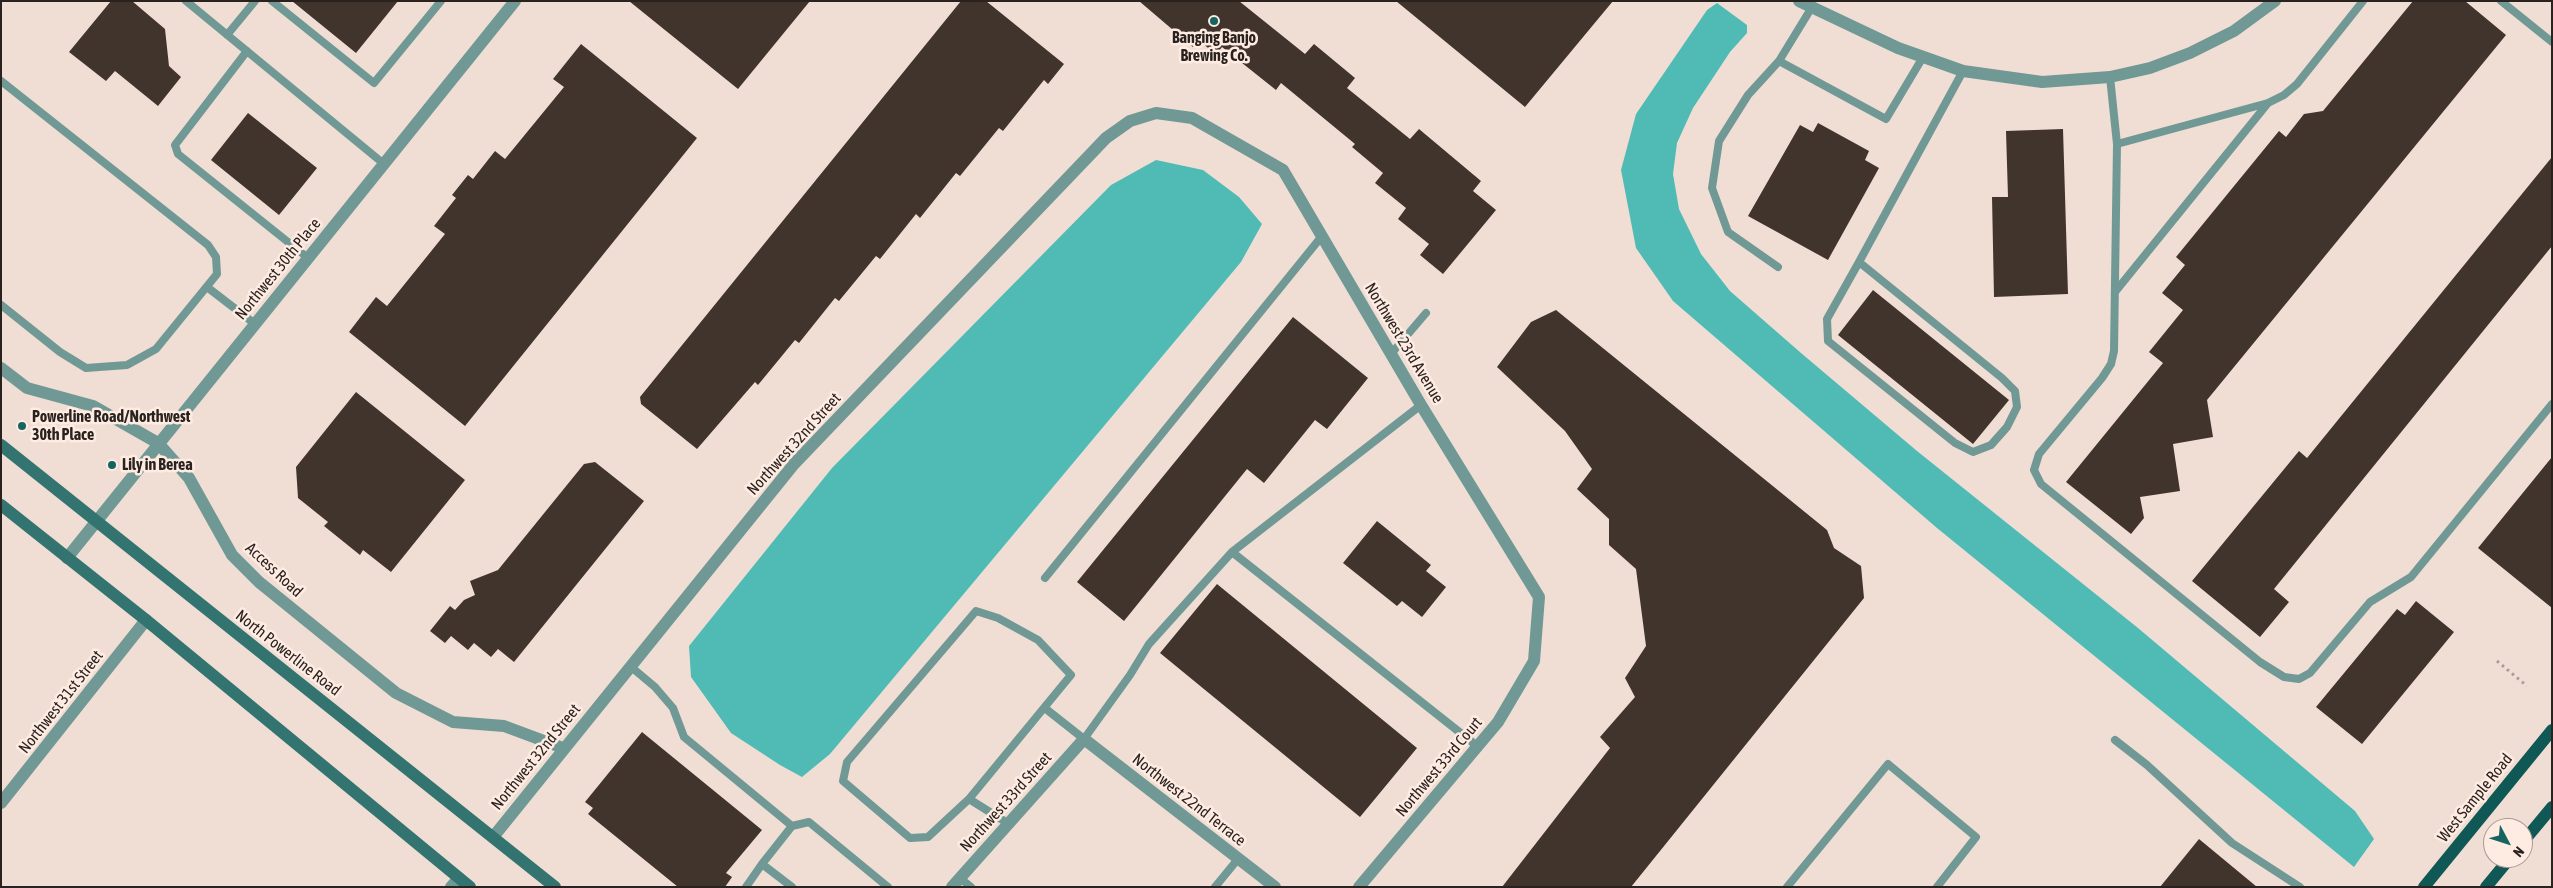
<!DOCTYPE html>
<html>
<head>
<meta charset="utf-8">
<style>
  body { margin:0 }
  #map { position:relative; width:2553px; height:888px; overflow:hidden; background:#f0ded5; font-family:"Asap Condensed",sans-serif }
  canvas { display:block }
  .frame { position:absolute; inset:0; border:2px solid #29221f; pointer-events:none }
  .north { position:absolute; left:2483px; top:818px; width:50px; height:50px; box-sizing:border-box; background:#feebe2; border:1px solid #a99b94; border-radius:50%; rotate:130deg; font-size:14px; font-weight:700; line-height:20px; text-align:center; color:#29221f }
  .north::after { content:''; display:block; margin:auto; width:18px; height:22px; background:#166460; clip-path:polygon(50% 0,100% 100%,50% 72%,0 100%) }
</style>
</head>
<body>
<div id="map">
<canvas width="2553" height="888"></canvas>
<div class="frame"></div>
<div class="north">N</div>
</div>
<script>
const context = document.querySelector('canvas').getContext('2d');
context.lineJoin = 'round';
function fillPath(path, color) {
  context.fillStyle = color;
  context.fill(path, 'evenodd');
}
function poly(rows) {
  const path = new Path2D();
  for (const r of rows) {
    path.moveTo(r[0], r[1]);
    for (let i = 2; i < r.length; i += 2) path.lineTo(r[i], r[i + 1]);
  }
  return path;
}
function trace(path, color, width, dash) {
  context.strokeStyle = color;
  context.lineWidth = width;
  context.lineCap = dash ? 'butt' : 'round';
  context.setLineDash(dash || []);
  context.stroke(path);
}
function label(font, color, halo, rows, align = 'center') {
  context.font = font + ' "Asap Condensed",sans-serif';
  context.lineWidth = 5;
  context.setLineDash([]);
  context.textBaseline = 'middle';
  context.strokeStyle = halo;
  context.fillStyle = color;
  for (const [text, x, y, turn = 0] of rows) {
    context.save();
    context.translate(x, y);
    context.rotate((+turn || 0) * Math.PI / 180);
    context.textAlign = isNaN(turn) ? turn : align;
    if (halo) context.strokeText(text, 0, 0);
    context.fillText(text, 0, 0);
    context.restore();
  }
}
const water = poly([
  [1717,3,1747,25,1747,33,1730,52,1693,108,1677,143,1673,174,1679,209,1701,254,1730,291,1801,353,1917,451,2138,628,2355,811,2374,839,2354,867,1937,528,1673,301,1636,248,1621,170,1636,114,1707,10],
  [1156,160,1203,170,1239,197,1262,224,1241,262,830,754,802,777,780,765,731,733,691,677,689,646,832,468,1111,185]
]);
const building = poly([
  [111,1,132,1,165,29,169,66,181,77,158,106,115,71,106,81,69,52],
  [292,1,398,1,356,53],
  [629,1,810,1,738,89],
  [961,1,986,1,1064,64,1048,84,1044,80,1003,131,999,128,960,176,956,173,920,218,916,214,880,259,876,256,839,301,835,298,799,343,795,340,758,385,755,382,697,449,641,404,640,397],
  [1139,1,1239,1,1305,54,1314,44,1355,78,1347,88,1410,139,1419,129,1481,181,1473,191,1496,210,1443,274,1420,255,1429,244,1398,219,1406,208,1375,183,1383,173,1352,147,1355,144,1281,83,1276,90,1222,47,1216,55,1199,40,1193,47],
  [1396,1,1613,1,1525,107],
  [2413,1,2465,1,2506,35,2207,400,2213,437,2173,444,2180,491,2140,497,2144,518,2131,534,2066,482,2163,363,2149,352,2183,310,2162,293,2185,265,2176,257,2279,131,2286,137,2304,114,2323,111],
  [581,44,697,138,465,426,349,332,376,297,387,306,445,234,434,226,456,198,452,195,468,175,473,179,495,151,505,159,564,87,553,79],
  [248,113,317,168,279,215,211,160],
  [1818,123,1869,151,1865,160,1879,168,1828,260,1748,216,1800,125,1813,132],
  [2063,129,2068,294,1994,297,1992,197,2008,197,2006,131],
  [2552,157,2552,246,2274,589,2289,602,2260,637,2192,581,2299,451,2307,458],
  [1873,290,2009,400,1973,444,1838,335],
  [1556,310,1827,530,1834,548,1861,566,1864,598,1631,887,1502,887,1610,748,1600,737,1635,697,1625,678,1646,646,1636,569,1609,545,1609,519,1577,489,1592,469,1565,431,1497,367,1531,322],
  [1293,317,1368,378,1327,429,1315,420,1264,483,1247,469,1124,621,1077,582],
  [356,392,465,480,391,572,363,550,360,555,324,526,328,522,298,498,296,467],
  [2552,457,2552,608,2478,548],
  [595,462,644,501,514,662,498,649,491,657,474,643,468,650,451,636,445,643,430,631,450,606,455,610,464,600,475,595,470,581,498,570,584,464],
  [1377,521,1431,565,1426,571,1446,587,1422,617,1402,601,1397,606,1343,563],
  [1217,584,1417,748,1360,817,1160,653],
  [2416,601,2454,632,2362,744,2316,707,2397,609,2405,615],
  [642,732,762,830,726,873,732,877,725,887,678,887,588,814,593,808,585,802],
  [2199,839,2257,887,2160,887]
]);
const path = poly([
  [2497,661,2527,686]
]);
const lane = poly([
  [186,1,384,164],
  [272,1,374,83,441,1],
  [2501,1,2552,42],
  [1812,7,1779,61,1886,119,1923,57],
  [227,35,255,1],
  [247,51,175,145,178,154,308,258],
  [2110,77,2117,144,2114,351,2111,364,2102,378,2039,454,2034,470,2041,484,2260,662,2284,677,2299,679,2310,673,2370,602,2411,577,2552,404],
  [1,81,208,245,216,257,217,274,156,349,127,365,86,368,60,352,1,305],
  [2117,144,2268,103,2284,95,2297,84,2363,1],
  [1859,262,1827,319,1828,341,1955,443,1973,452,1991,445,2007,427,2017,407,2015,391,2002,378,1859,262,1963,71],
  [1778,267,1728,232,1712,188,1719,141,1748,95,1779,61],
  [207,287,255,324],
  [2115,292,2268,103],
  [1391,354,1426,313],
  [1232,552,1477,746],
  [1045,578,1322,236],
  [630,666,655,687,673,708,684,737,792,826,809,822,888,887],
  [1046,709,1084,739,1130,675,1149,644,1232,552,1421,405],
  [2115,740,2147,765,2232,843,2300,887],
  [969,799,1071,675,1038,640,998,618,976,611,847,762,843,781,910,838,928,837,969,799,1009,824],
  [792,826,762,864,792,887],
  [960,878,971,887],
  [746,887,762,864],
  [1215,887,1238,859],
  [1787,887,1888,764,1976,837,1937,887]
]);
const street = poly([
  [1799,1,1898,48,1963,71,2042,82,2110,77,2150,68,2190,53,2234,31,2275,1],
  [1,368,27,388,93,406,158,443,189,478,232,555,259,582,396,693,453,722,504,726,563,748],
  [67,558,515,1],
  [1,803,146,620],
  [494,836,794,464,1106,138,1130,121,1156,113,1192,118,1283,170,1421,405,1539,597,1534,661,1498,722,1359,887],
  [451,887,459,878],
  [952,887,1084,739,1275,887]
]);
const secondary = poly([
  [1,445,555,887],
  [1,505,146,620,470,887]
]);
const primary = poly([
  [2523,842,2552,807],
  [2424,887,2552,730],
  [2486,887,2510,858]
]);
const markers = [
  [1214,21,5,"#166460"],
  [22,426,5,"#166460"],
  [112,465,5,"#166460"]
];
const poiNames = [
  ["Banging Banjo",1214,38,"center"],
  ["Brewing Co.",1214,56,"center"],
  ["Powerline Road/Northwest",32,417],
  ["30th Place",32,435],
  ["Lily in Berea",122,465]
];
const streetNames = [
  ["Northwest 30th Place",278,269,-51],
  ["Northwest 23rd Avenue",1404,343,59],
  ["Northwest 32nd Street",794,444,-48],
  ["Access Road",274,570,43],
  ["North Powerline Road",288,653,38],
  ["Northwest 31st Street",61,702,-52],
  ["Northwest 32nd Street",536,757,-51],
  ["Northwest 33rd Court",1439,767,-50],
  ["West Sample Road",2475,798,-51],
  ["Northwest 22nd Terrace",1189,800,38],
  ["Northwest 33rd Street",1006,802,-48]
];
fillPath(water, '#50bbb5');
fillPath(building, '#41342c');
trace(path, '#a99a94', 3, [2.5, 4]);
trace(lane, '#709995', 8);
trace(street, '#709995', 12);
trace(secondary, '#337471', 12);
trace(primary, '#0f5855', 12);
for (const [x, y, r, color] of markers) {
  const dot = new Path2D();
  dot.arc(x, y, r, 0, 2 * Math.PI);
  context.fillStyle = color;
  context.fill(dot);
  trace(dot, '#feebe2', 2);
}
label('bold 16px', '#29221f', '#feebe2', poiNames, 'left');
label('16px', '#29221f', '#feebe2', streetNames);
</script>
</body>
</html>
